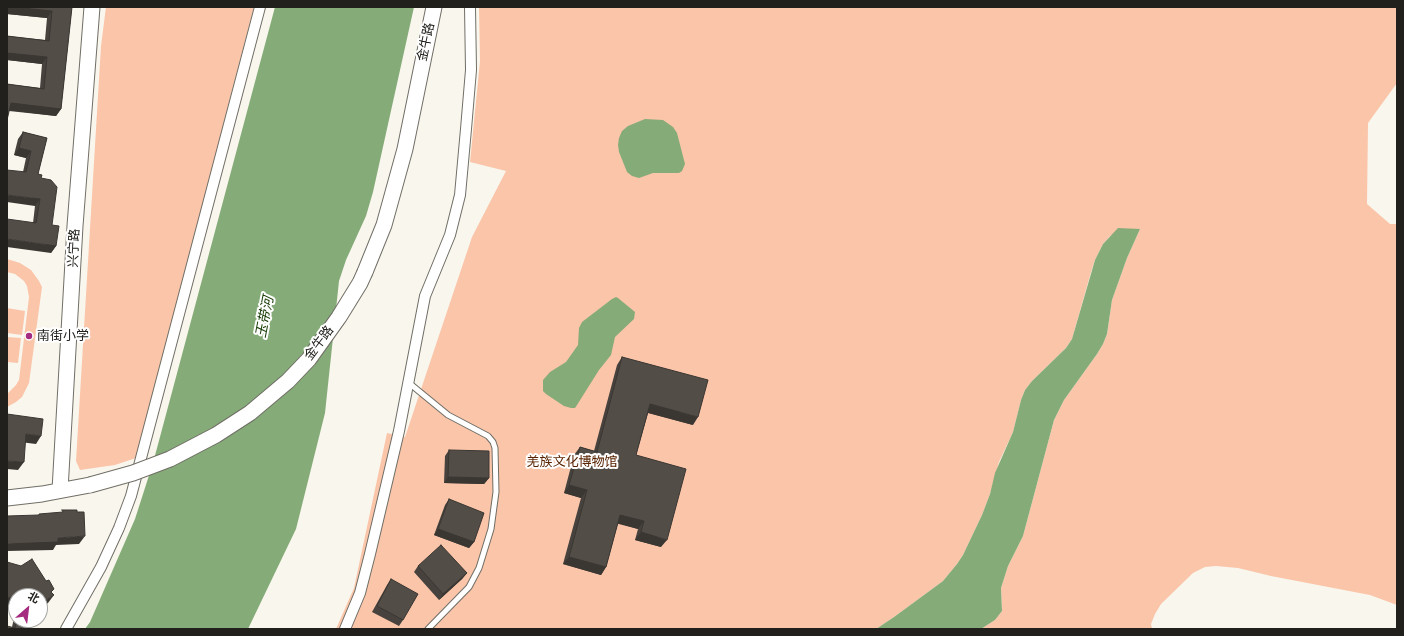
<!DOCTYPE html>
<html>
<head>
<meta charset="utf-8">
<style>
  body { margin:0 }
  #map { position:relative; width:1404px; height:636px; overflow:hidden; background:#f9f6ed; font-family:Raleway,"Noto Sans SC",sans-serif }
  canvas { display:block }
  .frame { position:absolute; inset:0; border:8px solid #21201d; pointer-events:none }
  .north { position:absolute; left:8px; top:588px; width:40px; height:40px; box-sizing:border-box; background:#fff; border:1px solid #a6a6a5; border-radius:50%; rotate:28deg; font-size:11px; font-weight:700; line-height:16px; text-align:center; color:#21201d }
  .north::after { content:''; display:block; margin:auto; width:14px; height:18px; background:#a52b81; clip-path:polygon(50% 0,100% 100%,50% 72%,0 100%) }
</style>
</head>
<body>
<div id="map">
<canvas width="1404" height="636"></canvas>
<div class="frame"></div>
<div class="north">北</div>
</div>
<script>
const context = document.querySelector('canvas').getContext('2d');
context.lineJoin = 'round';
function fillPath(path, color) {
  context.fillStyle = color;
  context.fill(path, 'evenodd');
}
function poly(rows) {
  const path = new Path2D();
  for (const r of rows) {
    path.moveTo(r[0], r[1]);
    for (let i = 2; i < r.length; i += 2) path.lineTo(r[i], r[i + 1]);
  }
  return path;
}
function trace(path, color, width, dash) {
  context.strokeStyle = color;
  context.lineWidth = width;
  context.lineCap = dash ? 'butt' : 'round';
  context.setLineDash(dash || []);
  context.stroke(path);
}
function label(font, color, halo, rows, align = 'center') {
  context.font = font + ' Raleway,"Noto Sans SC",sans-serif';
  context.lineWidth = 4;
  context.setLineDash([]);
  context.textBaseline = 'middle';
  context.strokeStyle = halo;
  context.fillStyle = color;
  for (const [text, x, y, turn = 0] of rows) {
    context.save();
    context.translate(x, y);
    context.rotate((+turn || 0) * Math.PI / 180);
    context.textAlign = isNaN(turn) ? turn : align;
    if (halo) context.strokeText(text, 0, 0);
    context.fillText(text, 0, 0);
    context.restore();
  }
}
const green = poly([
  [106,7,254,7,136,458,115,465,80,470,76,461,101,46],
  [479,7,1397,7,1397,83,1368,123,1367,204,1390,224,1397,224,1397,605,1370,595,1271,576,1238,568,1216,566,1205,567,1193,573,1161,604,1155,614,1151,624,1152,629,981,629,995,620,1002,611,1001,588,1008,566,1023,536,1054,420,1064,400,1097,354,1103,344,1107,334,1112,300,1127,258,1140,229,1110,236,1103,244,1095,260,1091,272,1072,339,1066,348,1032,381,1025,390,1021,400,1013,432,999,462,990,494,982,515,963,555,957,564,943,581,894,617,876,629,336,629,354,588,387,433,405,437,472,237,506,171,470,162,480,61],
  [7,259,20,263,31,270,39,281,42,287,29,383,22,397,16,402,7,407,7,394,16,385,19,380,29,297,27,286,24,281,15,274,7,272],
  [7,308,25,311,22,335,7,333],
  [7,337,21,338,18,363,7,362]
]);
const water = poly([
  [275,7,414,7,373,192,366,216,346,260,339,281,325,413,296,529,248,629,85,629,90,622,135,519,153,463],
  [645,119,663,120,673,127,677,133,685,164,682,171,679,173,653,173,639,178,632,176,627,172,619,152,618,145,619,138,622,131,628,126],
  [1118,228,1140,229,1127,258,1112,300,1107,334,1103,344,1097,354,1064,400,1054,420,1023,536,1008,566,1001,588,1002,611,995,620,981,629,876,629,894,617,943,581,957,564,963,555,982,515,990,494,995,473,1013,432,1021,400,1025,390,1032,381,1066,348,1072,339,1095,260,1103,244],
  [616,297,618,298,635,312,634,319,615,337,611,355,599,370,577,405,575,408,571,408,564,406,546,394,543,391,543,380,550,372,566,362,578,345,579,328,582,322,612,299]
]);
const lane = poly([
  [409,383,448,415,488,436,493,442,495,448,496,492,491,529,479,568,469,587,428,629]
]);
const street = poly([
  [66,629,101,567,119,528,131,496,260,7],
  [345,629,360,593,370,554,399,431,425,296,450,235,460,195,466,129,471,70,470,7]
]);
const secondary = poly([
  [365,272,384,225,405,149,434,7],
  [60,490,75,226,92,7],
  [7,498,42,494,90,485]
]);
const secondaryBridge = poly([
  [90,485,133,473,170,459,216,435,250,413,288,381,309,359,339,317,360,283,365,272]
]);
const wall = poly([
  [7,7,72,7,61,109,56,116,9,111,7,84,40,88,42,64,7,60,7,36,45,40,47,18,7,14],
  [23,132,47,138,38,174,41,178,52,225,56,246,51,253,33,223,35,206,23,172,26,158,14,155,18,139],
  [622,357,693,425,648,413,636,455,661,547,635,540,638,529,618,523,606,567,601,575,563,564,581,498,564,493,574,455,580,447,594,451,617,365],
  [449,450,489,478,484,484,444,483,445,456],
  [449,499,474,542,469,548,434,535,445,505],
  [418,566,467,573,462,579,439,600,414,572],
  [391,579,403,620,399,626,372,612,387,585],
  [16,609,16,620,32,620,30,626,7,629,12,627]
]);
const shadedWall = poly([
  [7,7,13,7,52,11,47,18,7,14],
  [7,53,47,57,42,64,7,60],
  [11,103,61,109,56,116,7,110],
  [19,148,31,151,26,158,14,155],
  [7,195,40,199,35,206,7,202],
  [7,239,56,246,51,253,7,247],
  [650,404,698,417,693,425,645,412],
  [26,434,41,436,36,444,20,442],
  [7,461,24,462,18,470,7,469],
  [448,477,489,478,484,484,444,483],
  [569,485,587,490,581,498,564,493],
  [620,515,644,521,638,529,615,523],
  [438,529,474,542,469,548,434,535],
  [641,532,667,540,661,547,635,540],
  [85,536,79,544,56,545,53,550,7,551,7,544,58,538],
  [569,557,606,567,601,575,563,564],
  [467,573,462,579,439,600,443,594],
  [54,595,48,603,40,608,40,604],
  [7,597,16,599,16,609,7,606]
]);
const building = poly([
  [13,7,72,7,61,109,11,103,7,120,7,84,44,89,47,57,7,53,7,36,49,41,52,11,13,7],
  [23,132,47,138,38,174,42,175,41,178,51,180,57,187,52,225,59,226,56,246,7,239,7,219,36,223,40,199,7,195,7,170,26,172,31,151,19,148,23,132],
  [622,357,708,380,698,417,650,404,636,455,686,469,667,540,641,532,644,521,620,515,606,567,569,557,587,490,569,485,580,447,597,452,622,357],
  [7,414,43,419,41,436,26,434,24,462,7,461,7,414],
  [449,450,489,451,489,478,448,477,449,450],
  [449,499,484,513,474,542,438,529,449,499],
  [62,510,77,510,77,512,84,512,85,536,58,538,58,542,7,544,7,516,39,515,39,514,63,512,62,510],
  [441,545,467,573,443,594,418,566,441,545],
  [32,559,46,581,49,580,54,589,51,592,54,595,40,604,40,596,16,596,16,599,7,597,7,562,21,566,32,559],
  [391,579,418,594,403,620,377,606,391,579],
  [17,620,32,620,30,626,32,629,7,629,7,626,15,628,17,620]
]);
const markers = [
  [29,336,4,"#a52b81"]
];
const streetNames = [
  ["金牛路",426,42,-78],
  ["兴宁路",74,248,-87],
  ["金牛路",319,343,-53]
];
const poiNames = [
  ["南街小学",37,336]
];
const parkNames = [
  ["羌族文化博物馆",572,462]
];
const waterNames = [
  ["玉带河",265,317,-79]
];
fillPath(green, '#fac5a9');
fillPath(water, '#85ac78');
trace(lane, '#706e66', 7);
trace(street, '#706e66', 12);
trace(secondary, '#706e66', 17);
trace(lane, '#fff', 5);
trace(street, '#fff', 10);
trace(secondary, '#fff', 15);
trace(secondaryBridge, '#706e66', 17, []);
trace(secondaryBridge, '#fff', 15);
fillPath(wall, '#47423d');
fillPath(shadedWall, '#3a3632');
fillPath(building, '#534d47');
trace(building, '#3a3632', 1);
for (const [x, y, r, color] of markers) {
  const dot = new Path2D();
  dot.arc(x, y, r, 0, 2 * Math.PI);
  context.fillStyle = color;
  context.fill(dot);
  trace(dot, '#fff', 1.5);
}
label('13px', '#21201d', '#fff', streetNames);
label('13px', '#21201d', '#fff', poiNames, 'left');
label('13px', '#592300', '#fff', parkNames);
label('italic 14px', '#153a02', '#fff', waterNames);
</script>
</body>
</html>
